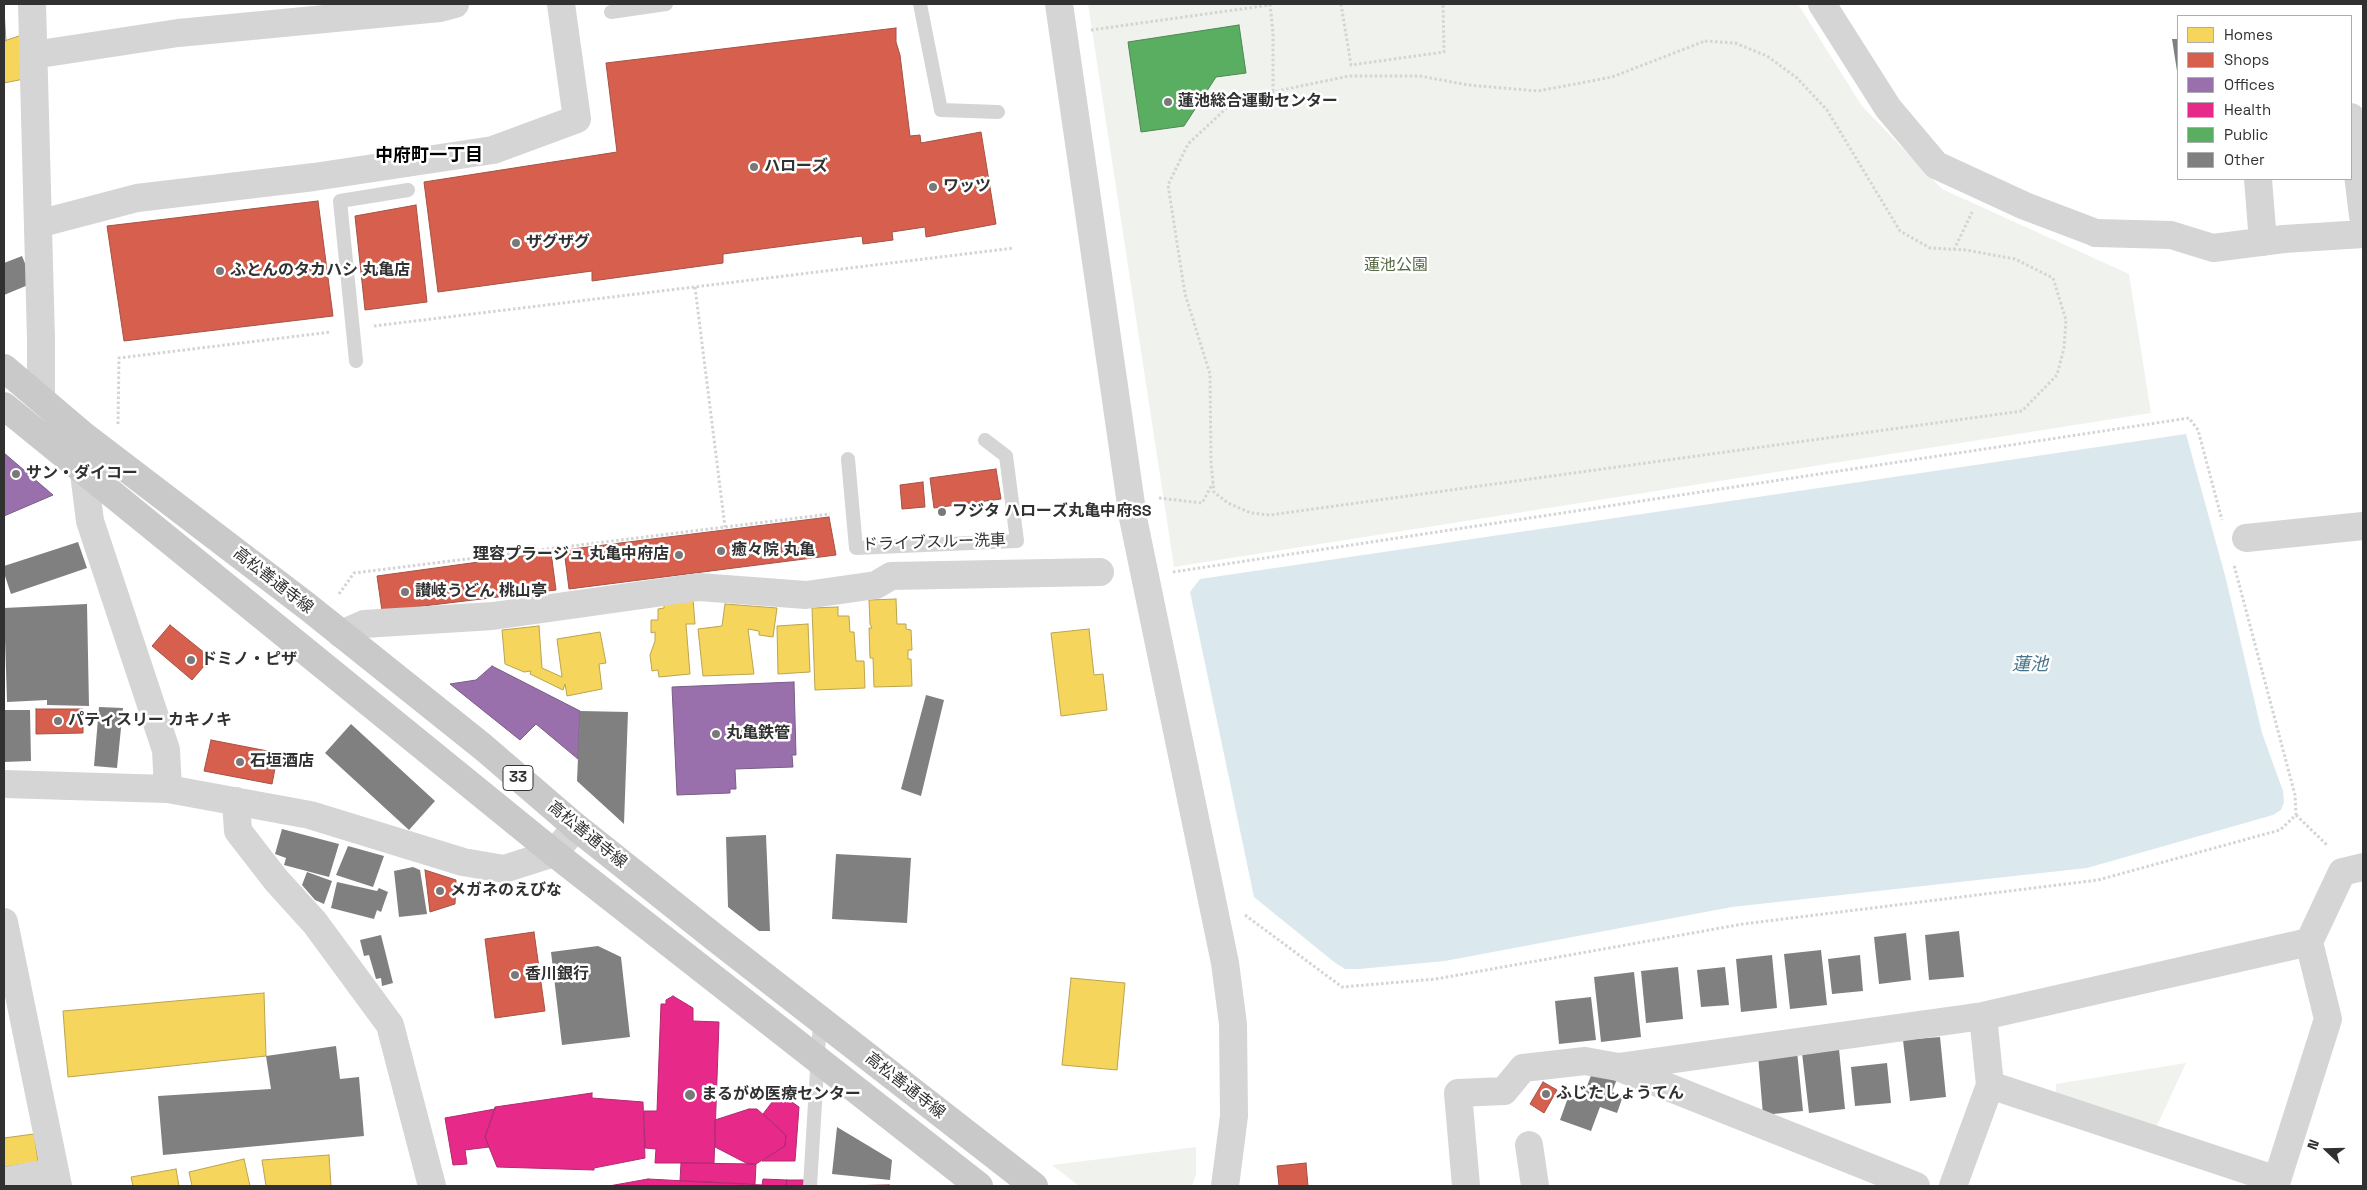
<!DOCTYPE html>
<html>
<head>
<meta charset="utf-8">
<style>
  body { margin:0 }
  #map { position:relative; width:2367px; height:1190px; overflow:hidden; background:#fff; font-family:"Space Grotesk",sans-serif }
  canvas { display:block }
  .frame { position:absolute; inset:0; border:5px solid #313131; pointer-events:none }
  .legend { position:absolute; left:2177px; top:15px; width:175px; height:165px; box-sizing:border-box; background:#fff; border:1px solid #adadad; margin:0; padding:6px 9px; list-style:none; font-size:15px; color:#313131 }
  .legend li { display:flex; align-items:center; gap:10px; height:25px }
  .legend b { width:25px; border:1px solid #adadad }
  .north { position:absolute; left:2302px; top:1125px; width:50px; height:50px; -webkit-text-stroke:4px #fff; paint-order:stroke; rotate:291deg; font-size:14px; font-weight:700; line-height:20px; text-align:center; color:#313131 }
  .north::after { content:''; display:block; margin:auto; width:18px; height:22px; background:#313131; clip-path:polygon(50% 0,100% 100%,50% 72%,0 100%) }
</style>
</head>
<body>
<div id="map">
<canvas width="2367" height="1190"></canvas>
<div class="frame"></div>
<ul class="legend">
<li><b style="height:14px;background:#f6d55c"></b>Homes</li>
<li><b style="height:14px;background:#d6604d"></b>Shops</li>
<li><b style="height:14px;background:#9970ab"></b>Offices</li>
<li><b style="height:14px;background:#e7298a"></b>Health</li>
<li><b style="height:14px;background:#5aae61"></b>Public</li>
<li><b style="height:14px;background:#808080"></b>Other</li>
</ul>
<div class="north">N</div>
</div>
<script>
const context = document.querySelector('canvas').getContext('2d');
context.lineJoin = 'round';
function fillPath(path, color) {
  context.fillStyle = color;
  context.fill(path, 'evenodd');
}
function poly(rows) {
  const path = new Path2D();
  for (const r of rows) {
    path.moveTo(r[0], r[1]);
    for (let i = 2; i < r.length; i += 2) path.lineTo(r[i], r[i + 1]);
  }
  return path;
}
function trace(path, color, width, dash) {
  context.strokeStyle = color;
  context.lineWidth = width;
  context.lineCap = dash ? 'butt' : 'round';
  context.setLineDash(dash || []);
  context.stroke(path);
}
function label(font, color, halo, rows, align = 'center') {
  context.font = font + ' "Space Grotesk","Noto Sans JP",sans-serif';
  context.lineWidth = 5;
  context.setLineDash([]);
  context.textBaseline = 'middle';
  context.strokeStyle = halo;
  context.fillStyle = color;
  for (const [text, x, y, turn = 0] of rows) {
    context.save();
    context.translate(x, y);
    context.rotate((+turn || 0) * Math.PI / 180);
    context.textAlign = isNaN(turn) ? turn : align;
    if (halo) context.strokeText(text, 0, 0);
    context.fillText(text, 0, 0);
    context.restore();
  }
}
const green = poly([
  [1088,4,1798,4,1862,106,1942,189,2129,274,2151,413,1174,567],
  [2186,1063,2155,1130,2056,1095,2056,1084],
  [1196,1147,1196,1175,1192,1186,1079,1186,1052,1165]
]);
const water = poly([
  [2186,434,2226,579,2262,733,2283,791,2284,802,2281,810,2273,815,2087,868,1732,907,1445,961,1359,969,1345,969,1334,962,1254,897,1190,592,1200,579]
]);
const homes = poly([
  [4,10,6,41,4,41,4,10],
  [22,35,29,78,4,83,4,41,22,35],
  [693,599,695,624,686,624,690,674,659,677,658,670,652,671,650,655,655,641,655,632,651,633,651,620,658,620,658,609,664,608,664,601,693,599],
  [896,599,897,624,906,624,906,629,911,630,912,650,908,650,908,659,911,659,912,686,874,687,873,658,870,658,869,628,872,628,870,624,869,600,896,599],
  [725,604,777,608,773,637,759,635,759,631,748,629,754,674,703,676,698,629,722,626,725,604],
  [838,607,838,616,849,616,850,632,854,632,856,661,864,661,865,688,815,690,812,608,838,607],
  [808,624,810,672,778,674,777,626,808,624],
  [539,626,542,668,562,677,557,639,600,632,606,663,599,664,602,689,567,696,565,684,563,690,530,674,531,671,524,672,505,664,502,630,539,626],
  [1089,629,1094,675,1103,674,1107,710,1061,716,1051,633,1089,629],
  [1071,978,1125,983,1117,1070,1062,1065,1071,978],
  [264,993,266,1056,68,1077,63,1011,264,993],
  [34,1134,38,1162,4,1167,4,1138,34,1134],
  [329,1155,331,1186,266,1186,262,1160,329,1155],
  [244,1159,250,1186,192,1186,189,1172,244,1159],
  [176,1169,179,1186,133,1186,131,1177,176,1169]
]);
const shops = poly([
  [896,28,896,42,900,55,910,136,920,135,921,143,981,132,996,224,926,237,925,227,892,232,893,240,863,244,862,236,723,254,723,263,592,281,592,271,438,292,424,182,617,152,606,63,896,28],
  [318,201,333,316,124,341,107,226,318,201],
  [416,205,427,302,365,310,355,216,416,205],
  [996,469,1001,499,934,508,930,478,996,469],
  [923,482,925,507,902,509,900,485,923,482],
  [829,517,836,555,569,589,564,550,829,517],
  [551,552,556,590,382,611,377,576,551,552],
  [170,625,211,658,192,680,152,646,170,625],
  [36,709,83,709,83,733,36,734,36,709],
  [211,740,278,753,272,784,204,771,211,740],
  [425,870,456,880,455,904,430,912,425,870],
  [534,932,545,1011,495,1018,485,939,534,932],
  [1543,1082,1557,1090,1544,1113,1530,1104,1543,1082],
  [1306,1163,1308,1186,1279,1186,1277,1166,1306,1163],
  [889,1185,889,1186,840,1186,889,1185]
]);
const offices = poly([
  [4,453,53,495,4,516,4,453],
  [492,666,580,711,578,759,536,724,520,740,450,684,476,680,492,666],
  [794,682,796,755,792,755,793,767,735,769,736,789,730,789,730,793,677,795,672,687,794,682]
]);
const health = poly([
  [673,996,693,1008,693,1021,719,1022,714,1163,655,1163,656,1149,645,1148,644,1111,657,1111,661,1004,666,1004,666,1000,673,996],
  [592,1093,592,1098,643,1102,645,1158,594,1168,594,1170,497,1167,485,1137,495,1107,592,1093],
  [779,1093,799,1107,795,1161,762,1161,785,1146,786,1135,763,1114,779,1093],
  [495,1109,485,1137,489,1147,465,1150,467,1164,453,1165,445,1118,495,1109],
  [749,1109,757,1109,786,1135,785,1146,756,1164,748,1164,715,1147,715,1120,749,1109],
  [681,1163,756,1164,755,1184,680,1181,681,1163],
  [648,1179,762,1185,763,1179,787,1180,786,1186,609,1186,648,1179],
  [787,1180,804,1180,804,1186,786,1186,787,1180]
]);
const public = poly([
  [1239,25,1246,73,1216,77,1184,126,1141,132,1128,42,1239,25]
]);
const building = poly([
  [2172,39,2178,39,2178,71,2177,71],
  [22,256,33,283,4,295,4,263],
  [78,542,87,568,11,594,4,573,4,566],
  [87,604,89,706,47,705,47,700,7,702,4,608],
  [926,695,944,700,921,796,901,789],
  [99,707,123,708,117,768,94,766],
  [4,710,30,710,31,761,4,762],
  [580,711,628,712,624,824,577,781],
  [351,724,435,801,409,830,325,753],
  [282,829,339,844,329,877,284,865,286,858,275,854],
  [766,835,770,931,759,931,728,907,726,837],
  [348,846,384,856,373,887,336,875],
  [836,854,911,858,907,923,832,919],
  [413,867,420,870,427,914,399,917,394,871],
  [307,872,332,881,324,904,315,900,302,885],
  [337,882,377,891,379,888,388,892,381,912,377,910,374,919,331,908],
  [1959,931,1964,977,1929,980,1925,935],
  [1906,933,1911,980,1879,984,1874,937],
  [381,935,393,983,382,986,381,978,376,979,369,955,364,956,360,940],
  [598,946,621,957,630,1037,562,1045,551,952],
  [1821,950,1827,1005,1790,1009,1784,954],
  [1772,955,1777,1008,1741,1012,1736,959],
  [1860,955,1863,991,1832,994,1828,959],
  [1678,967,1683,1019,1646,1023,1641,971],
  [1725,967,1729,1005,1701,1007,1697,970],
  [1634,972,1641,1037,1601,1042,1594,977],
  [1591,997,1596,1040,1559,1044,1555,1001],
  [1940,1037,1946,1097,1910,1101,1903,1040],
  [336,1046,340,1079,359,1077,364,1136,163,1155,158,1096,271,1089,266,1056],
  [1839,1049,1845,1109,1809,1113,1802,1053],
  [1797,1051,1803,1111,1763,1115,1758,1055],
  [1887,1063,1891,1103,1855,1106,1851,1067],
  [1593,1070,1617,1079,1612,1092,1623,1096,1617,1113,1600,1107,1591,1131,1560,1120,1570,1092,1583,1097],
  [837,1127,892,1160,890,1180,832,1174]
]);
const path = poly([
  [1270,4,1273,33,1273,92],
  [1341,4,1351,65,1444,52,1443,4],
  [1091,30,1270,5],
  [1705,41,1735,43,1767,56,1797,78,1827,110,1900,231,1930,248,1966,250,2015,259,2053,278,2066,320,2064,348,2057,375,2022,411,1270,515,1251,513,1228,503,1214,492,1211,464,1210,374,1185,294,1168,185,1188,144,1232,103,1282,90,1349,76,1420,76,1468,85,1538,91,1612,77,1705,41],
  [1954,250,1972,212],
  [695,287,725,527],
  [374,326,1014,248],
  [118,424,119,358,331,332],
  [1159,498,1202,503,1213,483],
  [1173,572,2189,418,2198,430,2222,520],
  [339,594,354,573,830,514],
  [2296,815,2328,846],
  [1245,915,1342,987,1436,979,1743,924,2098,880,2280,830,2296,815,2295,795,2234,565]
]);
const service = poly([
  [920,4,941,110,998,112],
  [611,12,666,4],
  [356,361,340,201,408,190],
  [848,459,856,548,1017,541,1006,456,985,440],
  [810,1186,820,1020]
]);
const minor = poly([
  [32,4,41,339,41,398],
  [33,55,178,33,440,8,455,4],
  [2351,117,2363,216],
  [2258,179,2263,242],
  [38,224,137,198,314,177,493,150,577,119,561,4],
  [2096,233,2171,235,2213,248,2284,239,2363,234],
  [84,473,90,521,166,750,168,789],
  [2246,538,2363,526],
  [341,634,364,624,493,616,699,587,806,595,876,585,891,576,1100,572],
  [4,784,168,789,310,815,463,862,504,869,554,853,576,827],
  [236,801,238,831,276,880,315,923,390,1025,432,1186],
  [4,922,58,1186],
  [1983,1016,1990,1085],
  [1529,1145,1535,1186],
  [4,1181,54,1172],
  [1466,1186,1458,1093,1504,1091,1523,1068,1585,1061,1618,1067],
  [1916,1186,1618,1067,1983,1016,2309,942],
  [1953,1186,1990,1085,2277,1180,2328,1019,2309,942,2342,872,2363,867]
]);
const tertiary = poly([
  [1059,4,1133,518,1225,963,1233,1024,1234,1116,1225,1186],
  [1822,4,1888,108,1936,165,2025,206,2096,233]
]);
const primary = poly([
  [4,368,84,436,308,607,483,747,576,827,714,937,1034,1186],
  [4,406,554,853,979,1186]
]);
const markers = [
  [1168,102,5,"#797979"],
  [754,167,5,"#797979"],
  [933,187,5,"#797979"],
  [516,243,5,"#797979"],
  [220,271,5,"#797979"],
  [16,474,5,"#797979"],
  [942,512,5,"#797979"],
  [721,551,5,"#797979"],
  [679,555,5,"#797979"],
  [405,592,5,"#797979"],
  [191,660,5,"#797979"],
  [58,721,5,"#797979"],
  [716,734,5,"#797979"],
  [240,762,5,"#797979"],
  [440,891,5,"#797979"],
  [515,975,5,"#797979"],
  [1546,1094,5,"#797979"],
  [690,1095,6,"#797979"]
];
const shields = [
  [518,778,30]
];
const shieldNames = [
  ["33",518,778]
];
const poiNames = [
  ["蓮池総合運動センター",1178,102],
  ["ハローズ",764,167],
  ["ワッツ",943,187],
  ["ザグザグ",526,243],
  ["ふとんのタカハシ 丸亀店",230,271],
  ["サン・ダイコー",26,474],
  ["フジタ ハローズ丸亀中府SS",952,512],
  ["癒々院 丸亀",731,551],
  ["理容プラージュ 丸亀中府店",669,555,"right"],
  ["讃岐うどん 桃山亭",415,592],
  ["ドミノ・ピザ",201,660],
  ["パティスリー カキノキ",68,721],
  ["丸亀鉄管",726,734],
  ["石垣酒店",250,762],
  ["メガネのえびな",450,891],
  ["香川銀行",525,975],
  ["ふじたしょうてん",1556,1094],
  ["まるがめ医療センター",701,1095]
];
const parkNames = [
  ["蓮池公園",1396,266]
];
const streetNames = [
  ["ドライブスルー洗車",934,543,-2],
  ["高松善通寺線",273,581,38],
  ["高松善通寺線",587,835,39],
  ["高松善通寺線",905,1086,38]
];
const neighbourhoodNames = [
  ["中府町一丁目",429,156]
];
const waterNames = [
  ["蓮池",2030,665]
];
fillPath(green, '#f0f3ed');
fillPath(water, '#dbe9ee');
fillPath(homes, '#f6d55c');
trace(homes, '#bba44f', 1);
fillPath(shops, '#d6604d');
trace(shops, '#a45245', 1);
fillPath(offices, '#9970ab');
trace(offices, '#7a5d86', 1);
fillPath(health, '#e7298a');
trace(health, '#b02b6f', 1);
fillPath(public, '#5aae61');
trace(public, '#4e8853', 1);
fillPath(building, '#808080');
trace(path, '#d4d4d4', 3, [2.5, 2.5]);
trace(service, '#d5d5d5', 14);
trace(minor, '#d5d5d5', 28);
trace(tertiary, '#d5d5d5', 28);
trace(primary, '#c9c9c9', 28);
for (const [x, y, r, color] of markers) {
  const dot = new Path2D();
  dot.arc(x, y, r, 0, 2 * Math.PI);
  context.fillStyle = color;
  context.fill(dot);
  trace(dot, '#fff', 2);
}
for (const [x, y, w] of shields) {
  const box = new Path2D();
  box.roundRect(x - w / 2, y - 12.5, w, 25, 4);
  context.fillStyle = '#fff';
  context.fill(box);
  trace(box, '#313131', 1);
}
label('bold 15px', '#313131', null, shieldNames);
label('bold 16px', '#313131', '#fff', poiNames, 'left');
label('16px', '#566843', '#fff', parkNames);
label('16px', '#313131', '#fff', streetNames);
label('bold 18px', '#000', '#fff', neighbourhoodNames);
label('italic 18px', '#47748b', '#fff', waterNames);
</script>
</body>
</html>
